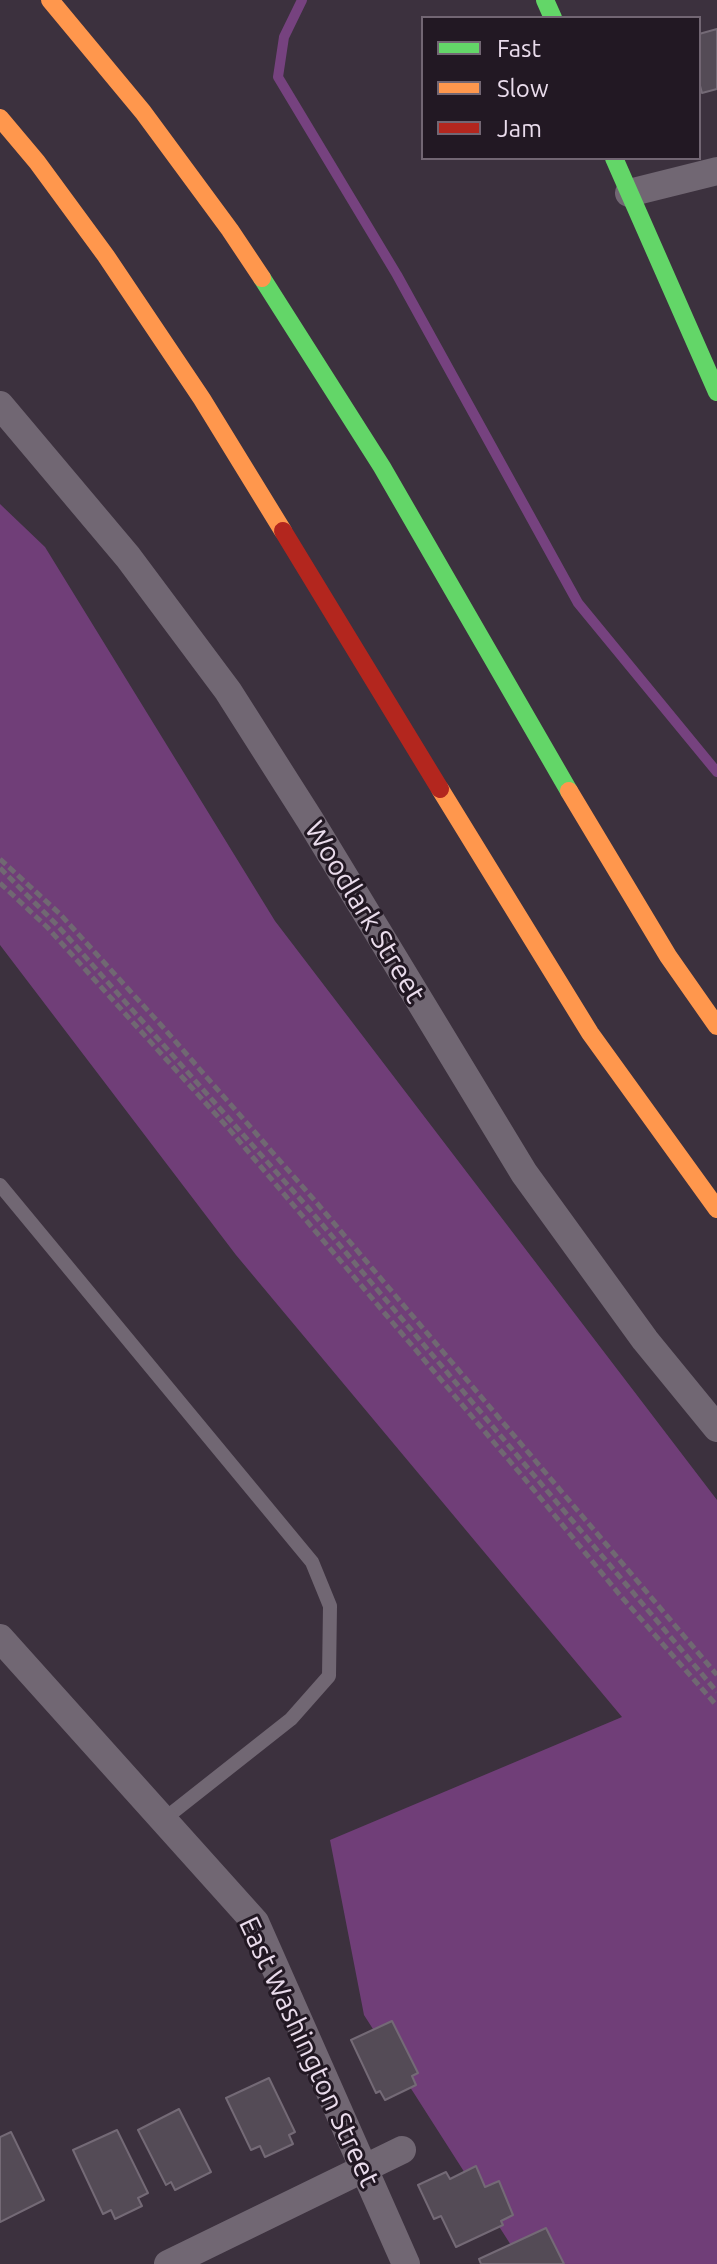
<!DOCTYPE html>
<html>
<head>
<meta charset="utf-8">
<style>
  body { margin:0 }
  #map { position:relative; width:717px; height:2264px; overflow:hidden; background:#3c313e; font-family:Ubuntu,sans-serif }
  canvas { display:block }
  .legend { position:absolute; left:421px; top:16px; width:280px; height:144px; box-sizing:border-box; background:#221823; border:2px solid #726673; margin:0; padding:10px 14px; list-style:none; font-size:24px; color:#eadcec }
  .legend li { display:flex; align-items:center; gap:16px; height:40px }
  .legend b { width:40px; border:2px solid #726673 }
</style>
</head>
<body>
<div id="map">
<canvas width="717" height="2264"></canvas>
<ul class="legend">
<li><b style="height:10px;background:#63d668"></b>Fast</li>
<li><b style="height:10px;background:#ff974d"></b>Slow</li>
<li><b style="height:10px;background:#b3261e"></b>Jam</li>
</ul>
</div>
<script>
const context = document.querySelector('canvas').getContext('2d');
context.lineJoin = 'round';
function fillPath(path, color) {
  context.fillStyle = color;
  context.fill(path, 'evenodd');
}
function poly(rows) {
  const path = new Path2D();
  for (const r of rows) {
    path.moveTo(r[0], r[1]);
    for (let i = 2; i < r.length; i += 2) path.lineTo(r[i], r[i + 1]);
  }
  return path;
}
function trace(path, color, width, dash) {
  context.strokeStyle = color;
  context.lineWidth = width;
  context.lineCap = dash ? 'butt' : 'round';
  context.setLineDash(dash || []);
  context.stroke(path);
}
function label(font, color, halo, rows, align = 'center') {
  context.font = font + ' Ubuntu,sans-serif';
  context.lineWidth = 6;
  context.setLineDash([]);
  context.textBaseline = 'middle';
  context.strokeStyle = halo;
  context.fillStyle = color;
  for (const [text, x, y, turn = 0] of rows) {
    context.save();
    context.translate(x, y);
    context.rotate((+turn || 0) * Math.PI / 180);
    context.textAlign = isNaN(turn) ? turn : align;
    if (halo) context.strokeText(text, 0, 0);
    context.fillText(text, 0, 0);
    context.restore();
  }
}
const forest = poly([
  [0,504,45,547,275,921,717,1500,717,2264,523,2264,364,2015,330,1840,622,1717,236,1255,0,945]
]);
const stream = poly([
  [302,0,284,37,278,77,397,275,578,603,717,772]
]);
const building = poly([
  [717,29,717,89,702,93,699,82,699,34,717,29],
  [392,2021,418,2073,412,2076,416,2085,385,2100,380,2091,376,2093,351,2040,392,2021],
  [269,2078,295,2132,289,2135,293,2144,265,2157,260,2146,251,2150,226,2098,269,2078],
  [179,2109,211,2172,175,2190,171,2182,166,2185,138,2130,179,2109],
  [117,2130,148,2193,138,2198,142,2206,115,2219,111,2210,103,2214,73,2150,117,2130],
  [11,2132,44,2200,0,2222,0,2137,11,2132],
  [476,2166,485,2187,499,2181,513,2215,501,2221,503,2225,456,2247,441,2216,434,2219,418,2185,446,2172,450,2179,476,2166],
  [546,2228,564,2264,481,2264,479,2259,546,2228]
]);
const path = poly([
  [0,859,60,914,161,1025,316,1202,717,1675],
  [0,868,57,925,310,1210,717,1692],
  [0,883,47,927,229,1129,524,1478,619,1594,717,1706]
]);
const lane = poly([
  [0,1185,312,1562,330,1606,329,1676,291,1719,163,1820]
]);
const street = poly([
  [629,193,717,171],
  [0,405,128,557,228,691,310,820,524,1173,645,1340,717,1428],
  [0,1638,255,1922,406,2264],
  [168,2264,402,2150]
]);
const fast = poly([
  [545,0,553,18],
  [614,158,717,392],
  [262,278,382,467,569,791]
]);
const slow = poly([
  [50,0,143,112,230,230,262,278],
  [0,118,37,162,106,256,202,399,283,531],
  [440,789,590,1033,717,1209],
  [569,791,668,956,717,1026]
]);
const jam = poly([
  [283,531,440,789]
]);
const streetNames = [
  ["Woodlark Street",365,912,59],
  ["East Washington Street",309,2052,65]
];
fillPath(forest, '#703e78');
trace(stream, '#76427f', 10);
fillPath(building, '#544b56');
trace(building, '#746a76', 2);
trace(path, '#706872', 5, [8, 4]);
trace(lane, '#716773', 14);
trace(street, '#716773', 28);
trace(fast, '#63d668', 18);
trace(slow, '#ff974d', 18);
trace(jam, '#b3261e', 18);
label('28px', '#eadcec', '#221823', streetNames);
</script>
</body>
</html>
